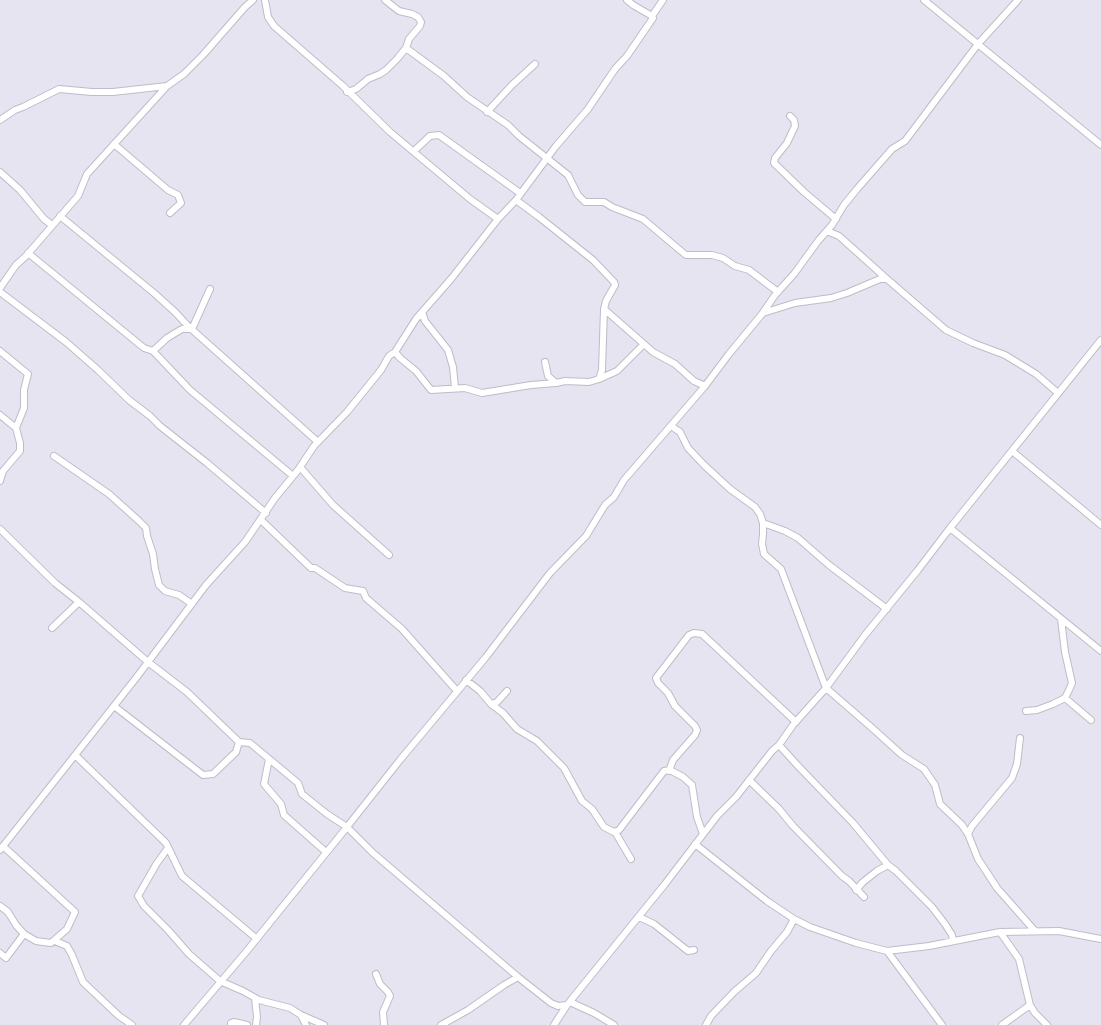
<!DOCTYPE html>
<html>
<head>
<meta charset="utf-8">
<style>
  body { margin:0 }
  canvas { display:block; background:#e7e4f1 }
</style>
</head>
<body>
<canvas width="1101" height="1025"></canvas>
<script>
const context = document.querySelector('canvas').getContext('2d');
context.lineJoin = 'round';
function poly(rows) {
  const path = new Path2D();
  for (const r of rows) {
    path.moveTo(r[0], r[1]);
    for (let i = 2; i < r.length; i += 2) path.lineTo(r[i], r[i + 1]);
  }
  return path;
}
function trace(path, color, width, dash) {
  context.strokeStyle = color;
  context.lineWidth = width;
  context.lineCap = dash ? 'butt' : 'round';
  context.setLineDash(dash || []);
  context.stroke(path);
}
const minor = poly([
  [265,0,268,17,274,26,343,86,390,132,470,199,498,219],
  [627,0,633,5,652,16],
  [924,0,1101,145],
  [406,48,444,76,467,97,508,125,519,136,568,175,578,195,585,202,604,202,612,207,643,219,681,251,686,255,712,255,723,258,735,266,749,270,778,292],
  [347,92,356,89,368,79,380,74,386,70,397,59,406,48,409,39,420,26,421,22,418,17,412,14,399,11,385,0],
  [487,112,512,85,535,64],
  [790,116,794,120,795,126,787,143,775,158,774,163,804,192,836,219],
  [0,120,15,110,23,107,59,89,92,92,113,92,167,86],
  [114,144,168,190,178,195,181,203,170,213],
  [414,151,430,136,439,135,520,193],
  [0,172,20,190,44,219,52,225],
  [516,200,539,217,593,260,614,282,615,285,606,301,604,309,653,352,675,364,694,381,705,386],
  [60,216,154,293,175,312,188,326,318,442],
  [827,231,839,236,849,245,887,279],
  [28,253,144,348,153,351,190,390,293,476],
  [0,288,16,265,26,256,78,196,87,174,167,86,184,74,203,55,245,7,253,0],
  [0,292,66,342,98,370,129,400,150,416,160,426,207,463,266,513],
  [422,312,425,321,448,350,453,367,455,388],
  [763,313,795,303,831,298,847,293,880,279,887,279,946,330,973,343,1005,355,1036,374,1058,393],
  [0,351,28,374,24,390,24,408,16,428,20,443,20,451,3,471,0,481],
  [153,351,167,338,182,329,192,329,210,289],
  [395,352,400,358,416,371,431,390,465,388,482,393,531,385,556,383],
  [545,362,548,376,556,383,565,381,589,382,599,379,602,370,604,309],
  [599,379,617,371,644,344],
  [0,415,16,428],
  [671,426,680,432,688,448,704,465,730,489,755,507,760,514,763,523,763,534,762,544,764,554,781,569,826,688,871,727,902,755,924,769,935,785,940,804,962,825,968,834,978,859,986,871,997,888,1035,931],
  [1012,451,1101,525],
  [54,456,109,494,139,521,146,528,147,536,153,554,155,569,159,585,165,591,179,595,192,604],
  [300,467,333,505,389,555],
  [261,520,311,568,315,568,345,588,363,591,366,598,402,629,457,691],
  [763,523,785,531,798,538,829,565,887,609],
  [950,528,1101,651],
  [0,529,55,583,79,602,148,662,187,692,239,742,250,743,298,783,302,794,327,814,347,827,400,760,486,657,550,573,586,536,605,505,614,497,624,480,705,386,729,354,762,314,775,295,794,274,818,241,832,225,844,205,857,189,892,149,905,141,978,44,1018,0],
  [52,628,79,602],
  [466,680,480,691,491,704,497,702,507,691],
  [1065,698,1091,720],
  [491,704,503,713,517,729,537,741,564,768,582,801,592,809,604,827,614,832,619,830,664,771,670,770,683,777,692,785,697,817,703,834],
  [114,706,203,775,213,774,236,752,239,742],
  [1026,711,1037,710,1053,704,1065,698,1069,690,1072,683,1065,652,1061,619],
  [779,745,799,767,853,823,888,865,896,871,932,907,945,924,952,935,953,941],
  [75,755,166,843,182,876,257,939],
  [269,759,264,784,281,804,284,815,326,852],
  [669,771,673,760,695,735,697,730,695,726,675,706,668,693,658,683,656,678,689,635,694,633,702,634,716,647,796,722],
  [749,780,779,809,793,826,842,876,849,881,864,897],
  [615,832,631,859],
  [968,834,972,826,1012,778,1017,764,1020,738],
  [695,844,767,901,794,919,810,927,856,943,887,951,929,946,1000,932,1059,931,1101,939],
  [168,848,157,863,138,896,144,906,168,930,189,954,220,981,243,991,259,1000,290,1008,301,1015,324,1025],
  [0,850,136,678,206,585,245,542,275,498,298,470,314,446,347,412,381,370,389,356,395,352,416,319,451,279,498,219,516,200,556,146,588,109,615,69,627,56,653,18,652,16,663,0],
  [856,890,863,882,877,871,888,865],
  [0,906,8,912,16,925,24,934,36,941,51,943,67,929,75,912,3,846],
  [639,917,654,924,688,951,694,950],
  [1000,932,1019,959,1030,1005,1035,1013,1047,1025],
  [55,941,67,946,72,955,83,982,119,1016,132,1025],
  [887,951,942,1025],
  [0,953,6,958,24,934],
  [376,974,380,984,388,992,390,996,383,1012,384,1025],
  [255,998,257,1017,256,1025],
  [570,1002,594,1013,614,1025],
  [301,1015,306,1025],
  [184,1025,246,952,347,827,373,853,518,977,551,1003,558,1006,567,1005,665,884,717,816,736,797,772,751,779,745,793,725,826,688,865,635,918,570,950,528,1101,340],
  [231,1025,231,1023,234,1022,247,1025],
  [441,1025,468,1010,504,985,518,977],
  [554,1025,567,1005],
  [706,1025,711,1016,734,992,756,973,771,951,787,932,794,919],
  [1002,1025,1030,1005]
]);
trace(minor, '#bebcc8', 8);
trace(minor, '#fff', 6);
</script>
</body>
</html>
